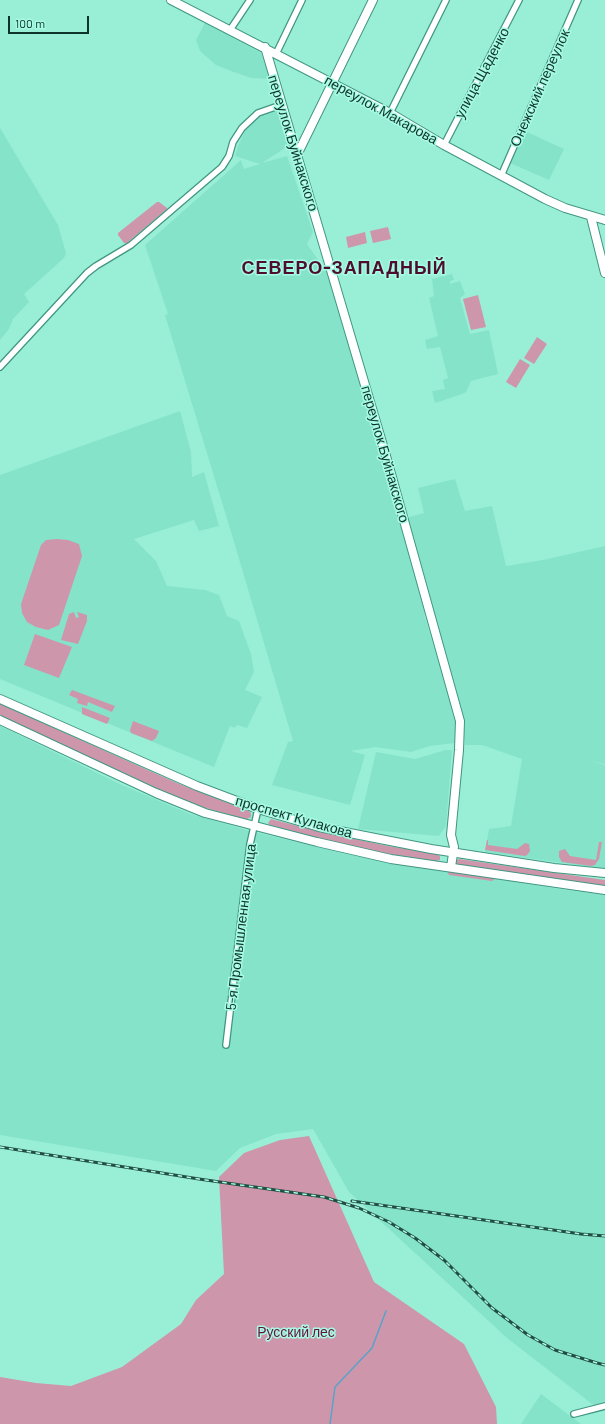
<!DOCTYPE html>
<html>
<head>
<meta charset="utf-8">
<style>
  body { margin:0 }
  #map { position:relative; width:605px; height:1424px; overflow:hidden; background:#99eed6; font-family:Barlow,sans-serif }
  canvas { display:block }
  .scale { position:absolute; left:8px; top:16px; width:81px; height:18px; box-sizing:border-box; border:2px solid #0f332b; border-top:0; padding-left:5px; font-size:12px; line-height:14px; white-space:nowrap; color:#0f332b; -webkit-text-stroke:3px #a6fbe3; paint-order:stroke }
</style>
</head>
<body>
<div id="map">
<canvas width="605" height="1424"></canvas>
<div class="scale">100 m</div>
</div>
<script>
const context = document.querySelector('canvas').getContext('2d');
context.lineJoin = 'round';
function fillPath(path, color) {
  context.fillStyle = color;
  context.fill(path, 'evenodd');
}
function poly(rows) {
  const path = new Path2D();
  for (const r of rows) {
    path.moveTo(r[0], r[1]);
    for (let i = 2; i < r.length; i += 2) path.lineTo(r[i], r[i + 1]);
  }
  return path;
}
function trace(path, color, width, dash) {
  context.strokeStyle = color;
  context.lineWidth = width;
  context.lineCap = dash ? 'butt' : 'round';
  context.setLineDash(dash || []);
  context.stroke(path);
}
function label(font, color, halo, rows, align = 'center') {
  context.font = font + ' Barlow,sans-serif';
  context.lineWidth = 3;
  context.setLineDash([]);
  context.textBaseline = 'middle';
  context.strokeStyle = halo;
  context.fillStyle = color;
  for (const [text, x, y, turn = 0] of rows) {
    context.save();
    context.translate(x, y);
    context.rotate((+turn || 0) * Math.PI / 180);
    context.textAlign = isNaN(turn) ? turn : align;
    if (halo) context.strokeText(text, 0, 0);
    context.fillText(text, 0, 0);
    context.restore();
  }
}
const built = poly([
  [205,23,261,53,270,79,251,78,231,71,216,65,200,51,196,40],
  [277,111,288,146,262,163,287,156,313,232,307,244,330,277,427,613,424,614,455,715,456,727,455,743,430,746,411,752,375,747,351,751,365,755,350,805,272,785,288,742,293,741,234,542,165,315,168,314,145,245,241,160,244,169,260,164,235,156,238,146,246,129,254,119,265,114],
  [0,128,58,225,66,253,64,258,24,294,29,302,13,319,9,329,0,340],
  [527,132,564,149,549,180,510,163,523,135],
  [452,274,454,280,450,281,450,284,460,281,465,294,460,298,470,334,489,330,498,374,471,381,466,392,462,394,435,403,432,391,445,389,443,380,448,378,440,347,427,349,425,340,438,336,429,298,434,296,432,279],
  [180,411,191,452,192,477,204,472,219,526,199,531,194,520,134,539,156,561,167,586,205,590,219,595,227,616,239,621,251,654,254,672,245,690,262,697,247,728,237,725,235,728,230,726,214,767,0,679,0,475],
  [455,479,465,511,492,506,506,566,543,560,605,546,605,764,590,761,605,765,605,869,485,852,489,829,511,826,522,759,482,745,465,745,462,717,406,518,424,513,418,488],
  [0,726,122,785,190,814,250,831,355,856,559,889,605,895,605,1409,592,1404,507,1338,349,1192,313,1129,276,1134,240,1148,216,1171,0,1135],
  [446,750,452,750,446,826,439,836,358,829,376,752,415,759],
  [541,1394,581,1424,521,1424]
]);
const green = poly([
  [157,202,159,202,167,208,167,209,127,243,124,243,118,235,118,233],
  [388,227,391,239,373,243,370,231],
  [365,232,367,243,348,248,346,237],
  [478,295,486,327,471,330,463,299],
  [537,337,547,344,534,364,524,358],
  [520,359,530,365,516,388,506,382],
  [57,539,68,540,79,544,82,556,59,625,48,630,36,627,27,622,22,613,21,604,41,545,46,540],
  [74,612,76,618,79,617,77,612,87,615,87,621,78,644,61,640,69,614],
  [35,634,72,647,59,678,24,665],
  [72,690,115,706,112,712,88,702,87,706,77,703,78,699,69,695],
  [0,704,177,783,249,811,251,813,251,817,247,819,245,819,202,807,175,797,0,716],
  [82,707,110,718,107,724,82,714],
  [133,721,159,731,156,738,152,741,131,733,130,730],
  [271,819,321,832,388,846,437,854,440,856,440,860,436,861,383,853,318,838,270,825,268,823],
  [487,840,488,840,488,845,517,849,525,843,529,844,530,851,527,855,525,856,485,850],
  [599,842,602,842,599,859,595,865,591,866,562,862,559,857,559,851,565,849,570,856,596,860],
  [459,859,605,880,605,887,458,865,456,864,456,860],
  [446,869,498,877,492,881,449,875],
  [309,1136,374,1282,464,1344,496,1407,497,1424,0,1424,0,1377,36,1383,71,1386,122,1367,181,1324,196,1300,224,1274,219,1177,244,1153,280,1140]
]);
const stream = poly([
  [330,1424,335,1387,372,1348,386,1311]
]);
const street = poly([
  [230,30,250,0],
  [276,54,302,0],
  [390,113,446,0],
  [444,145,519,0],
  [501,176,578,0],
  [0,367,87,273,96,266,131,245,222,167,229,156,233,142,242,128,258,113,281,105],
  [226,1045,250,844,258,809],
  [574,1414,605,1406]
]);
const secondary = poly([
  [171,0,390,113,444,145,545,199,565,208,605,220],
  [265,47,386,456,460,721,459,750,451,835,454,847,451,867],
  [297,155,373,0],
  [591,217,605,273]
]);
const primary = poly([
  [0,699,197,786,258,809,319,827,431,849,554,868,605,873],
  [0,720,156,793,205,813,317,842,391,859,605,890]
]);
const rail = poly([
  [0,1147,199,1179,324,1197,359,1208,389,1222,415,1238,444,1260,492,1308,528,1335,555,1350,597,1363,605,1365],
  [352,1201,581,1234,605,1236]
]);
const streetNames = [
  ["улица Щаденко",482,73,-62],
  ["Онежский переулок",540,88,-66],
  ["переулок Макарова",381,110,29],
  ["переулок Буйнакского",293,143,73],
  ["переулок Буйнакского",385,454,74],
  ["проспект Кулакова",294,817,16],
  ["5-я Промышленная улица",241,927,-83]
];
const parkNames = [
  ["Русский лес",296,1332]
];
const districtNames = [
  ["СЕВЕРО-ЗАПАДНЫЙ",344,268]
];
fillPath(built, '#85e3ca');
fillPath(green, '#ce96ab');
trace(stream, '#59a2ca', 1.5);
trace(street, '#419682', 8);
trace(secondary, '#419682', 10);
trace(primary, '#419682', 10);
trace(street, '#fff', 5.5);
trace(secondary, '#fff', 8);
trace(primary, '#fff', 8);
trace(rail, '#224d42', 3);
trace(rail, '#a6fbe3', 1.5, [4.5]);
label('14px', '#0f332b', '#a6fbe3', streetNames);
label('14px', '#67123e', '#a6fbe3', parkNames);
context.letterSpacing = '1px';
label('bold 18px', '#4e0d2e', '#a6fbe3', districtNames);
context.letterSpacing = '0px';
</script>
</body>
</html>
